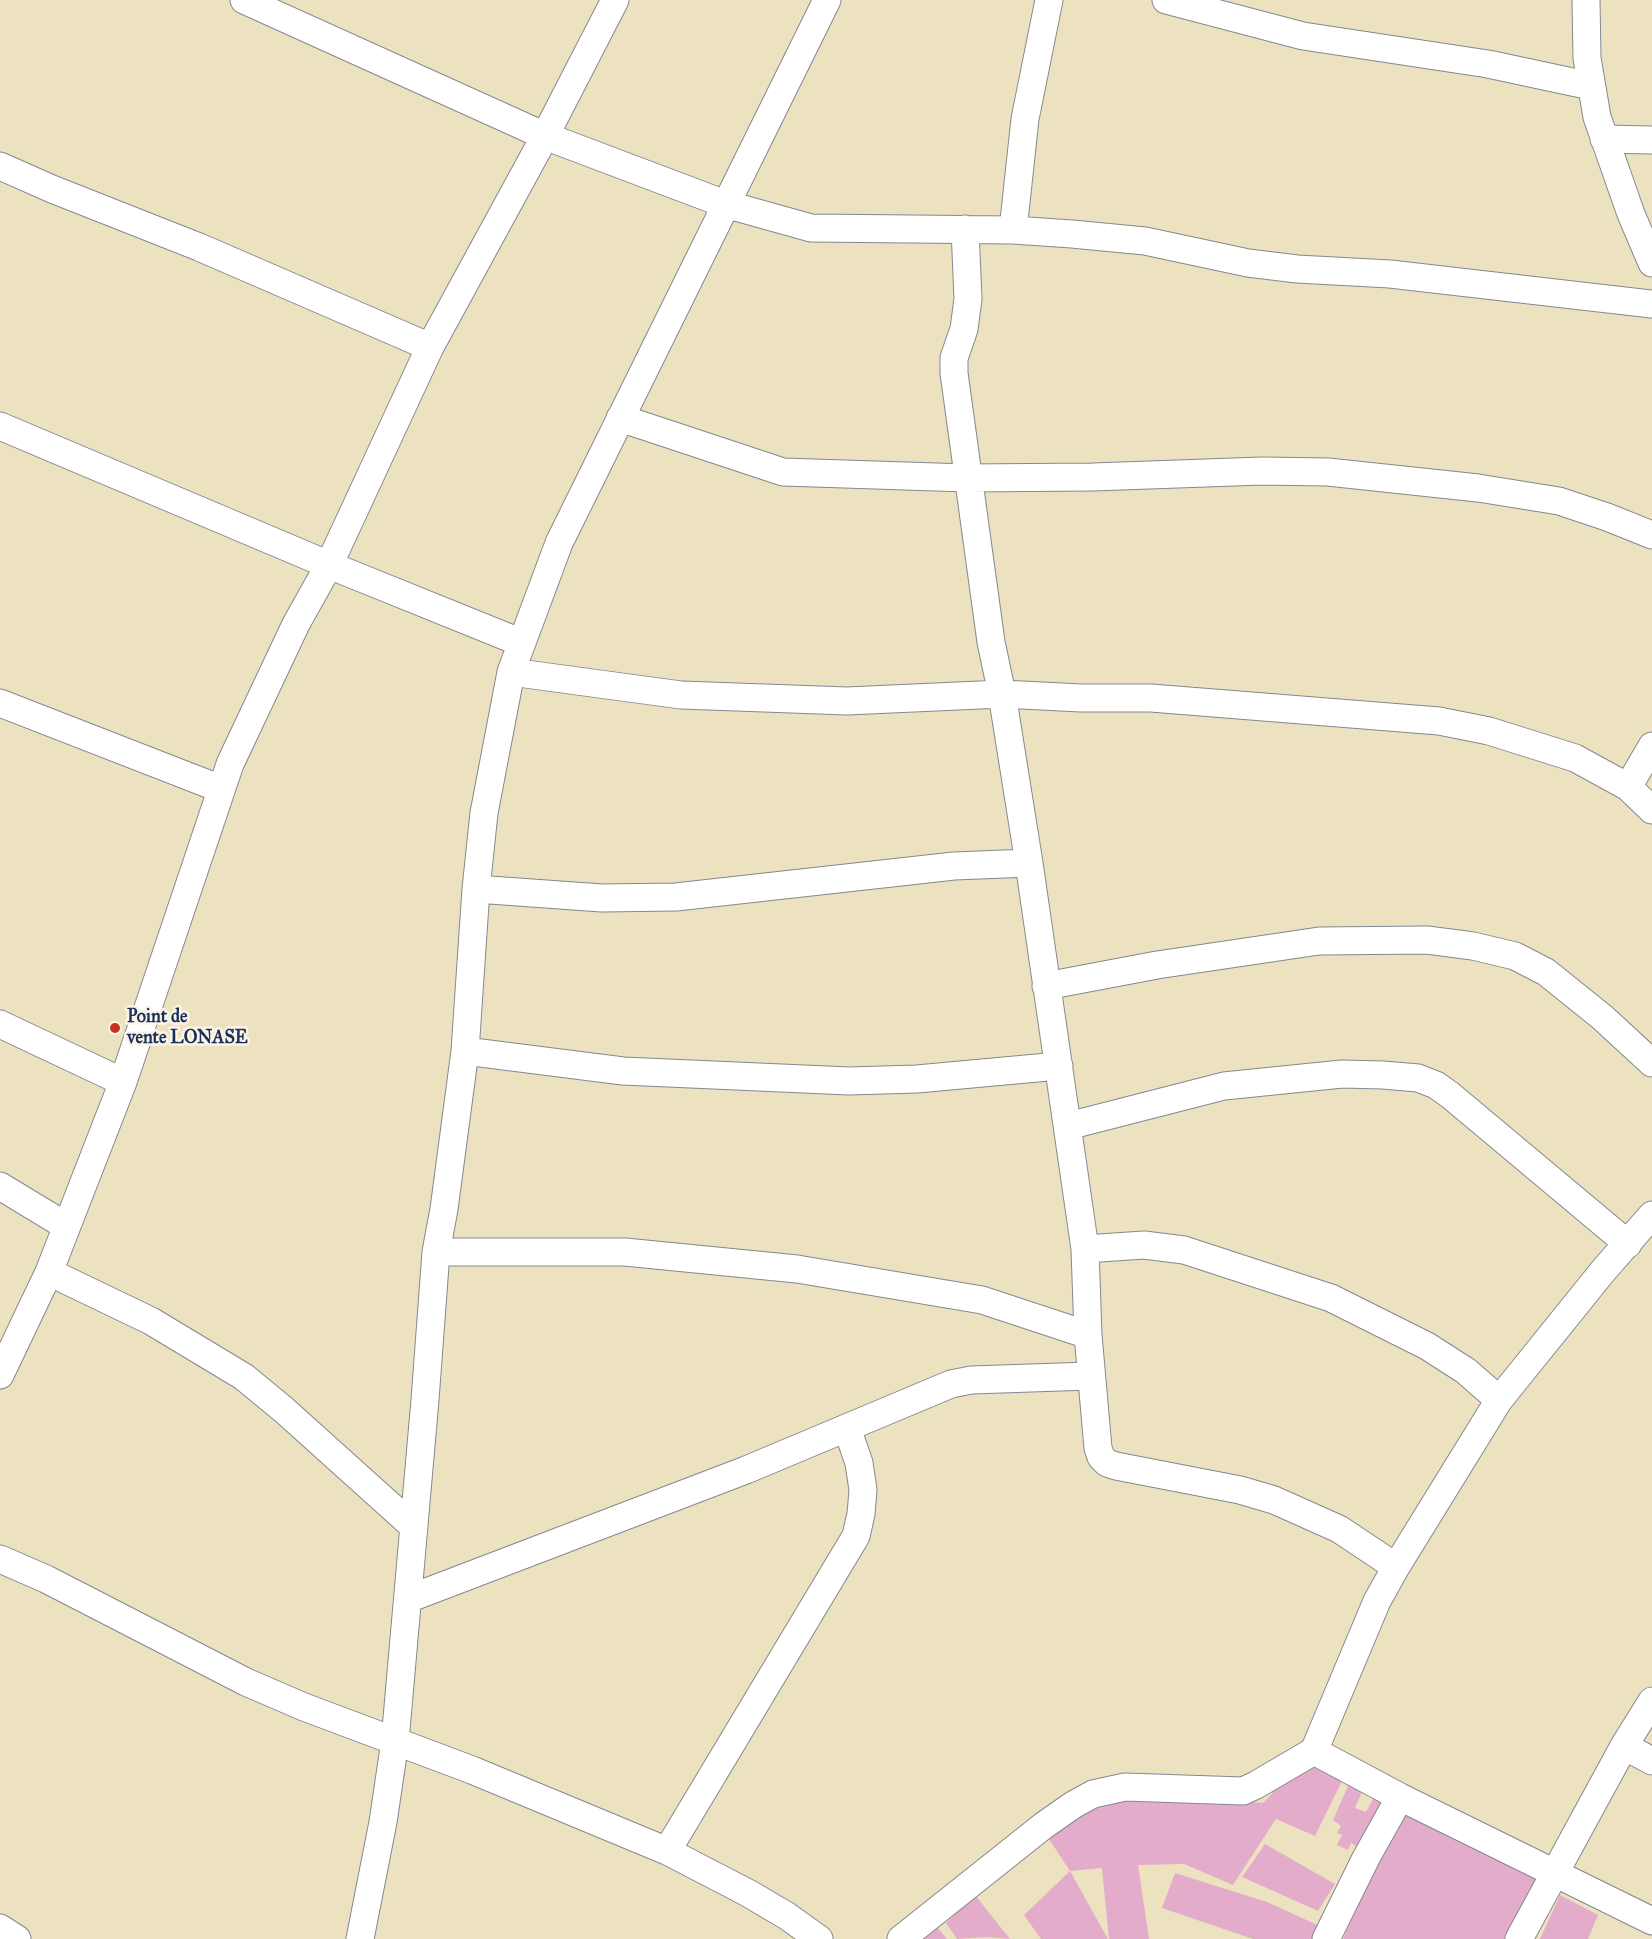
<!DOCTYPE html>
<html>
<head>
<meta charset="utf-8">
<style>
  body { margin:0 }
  canvas { display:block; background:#ece2c0 }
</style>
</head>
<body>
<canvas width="1652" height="1939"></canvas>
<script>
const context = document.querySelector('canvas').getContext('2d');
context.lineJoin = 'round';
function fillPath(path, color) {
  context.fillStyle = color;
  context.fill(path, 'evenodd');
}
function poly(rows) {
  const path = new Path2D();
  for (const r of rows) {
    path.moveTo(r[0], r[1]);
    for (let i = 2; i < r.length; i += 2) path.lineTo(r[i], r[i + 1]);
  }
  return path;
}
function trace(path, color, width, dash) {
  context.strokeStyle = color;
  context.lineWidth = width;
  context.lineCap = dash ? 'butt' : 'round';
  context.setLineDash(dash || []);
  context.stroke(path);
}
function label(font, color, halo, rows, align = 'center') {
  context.font = font + ' "IM FELL Great Primer",serif';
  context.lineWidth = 5;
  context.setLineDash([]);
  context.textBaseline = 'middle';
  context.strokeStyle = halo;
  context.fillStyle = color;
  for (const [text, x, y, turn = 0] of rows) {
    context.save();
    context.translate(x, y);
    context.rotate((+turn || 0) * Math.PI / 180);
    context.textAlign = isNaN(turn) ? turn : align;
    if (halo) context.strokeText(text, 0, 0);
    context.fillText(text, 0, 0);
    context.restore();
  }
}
const building = poly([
  [1306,1758,1344,1777,1315,1836,1276,1819,1233,1885,1184,1864,1138,1865,1149,1939,1109,1939,1102,1868,1070,1871,1047,1836,1098,1799,1199,1797,1263,1803],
  [1351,1779,1364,1787,1355,1808,1366,1812,1377,1792,1391,1800,1364,1851,1351,1843,1348,1850,1337,1845,1342,1835,1337,1833,1341,1826,1333,1820],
  [1405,1810,1541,1878,1510,1939,1343,1939,1369,1877],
  [1265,1844,1335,1884,1318,1911,1242,1877],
  [1070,1871,1108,1939,1041,1939,1024,1915],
  [1175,1873,1267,1902,1324,1928,1318,1939,1253,1939,1162,1908],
  [975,1895,1010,1939,986,1937,957,1939,946,1923],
  [1560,1895,1598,1915,1588,1939,1540,1939],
  [938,1928,947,1939,924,1939]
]);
const street = poly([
  [244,0,545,136,725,204,811,228,1013,230,1072,234,1145,241,1248,263,1297,269,1390,274,1652,304],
  [1166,0,1303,36,1488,64,1591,86],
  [1586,0,1587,58,1597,117,1631,214,1652,263],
  [1604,139,1652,140],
  [0,166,52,189,199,247,430,347],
  [965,229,968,299,964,329,954,358,954,373,991,642,1002,694,1029,863,1085,1249,1088,1335,1098,1448,1101,1457,1107,1463,1116,1466,1240,1490,1274,1500,1339,1529,1396,1567],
  [1013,230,1025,119,1049,0],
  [620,418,783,472,967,478,1093,477,1262,471,1328,472,1478,488,1559,501,1607,517,1652,535],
  [0,426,329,565,522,643],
  [511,672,681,695,847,701,1002,694,1081,698,1151,698,1439,721,1489,731,1575,758,1628,787,1652,810],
  [0,703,221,789],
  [1628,787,1652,746],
  [476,889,602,898,676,897,954,866,1029,863],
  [1046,986,1157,965,1319,941,1427,940,1473,946,1515,956,1546,972,1602,1017,1652,1063],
  [0,1024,123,1082],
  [465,1051,623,1071,849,1081,917,1079,1059,1066],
  [1068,1126,1224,1086,1342,1074,1383,1075,1418,1078,1436,1085,1450,1095,1628,1244],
  [0,1186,66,1226],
  [1085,1249,1144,1245,1184,1250,1331,1298,1427,1346,1466,1371,1499,1400],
  [436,1252,625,1252,797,1269,982,1300,1088,1335],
  [49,1272,151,1321,244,1377,284,1410,414,1527],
  [0,1375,49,1272,123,1082,230,764,296,624,329,565,430,347,545,136,615,0],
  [0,1559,46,1579,246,1682,304,1707,472,1770,667,1851,748,1893,787,1916,819,1939],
  [408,1599,746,1470,951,1384,971,1380,1091,1376],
  [1624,1746,1652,1761],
  [1314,1751,1400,1797,1652,1921],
  [667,1851,856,1536,861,1514,863,1490,859,1463,847,1428],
  [0,1928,17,1939],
  [360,1939,383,1822,395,1741,425,1400,436,1252,444,1209,465,1051,476,889,484,813,511,672,559,543,827,0],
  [901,1939,1043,1826,1073,1805,1093,1794,1125,1787,1243,1791,1256,1785,1314,1751,1377,1601,1396,1567,1499,1400,1603,1271,1652,1215],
  [1326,1939,1366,1858,1400,1797],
  [1519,1939,1624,1746,1652,1701]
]);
const markers = [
  [115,1028,6,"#c8321e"]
];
const poiNames = [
  ["Point de",127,1018],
  ["vente LONASE",127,1039]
];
fillPath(building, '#e4accb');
trace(street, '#84888f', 29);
trace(street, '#fff', 27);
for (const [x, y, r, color] of markers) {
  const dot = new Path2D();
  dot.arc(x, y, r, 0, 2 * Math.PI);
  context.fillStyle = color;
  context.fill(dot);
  trace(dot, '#fcf5e5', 2);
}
label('bold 18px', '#1b2f5e', '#fcf5e5', poiNames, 'left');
</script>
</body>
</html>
